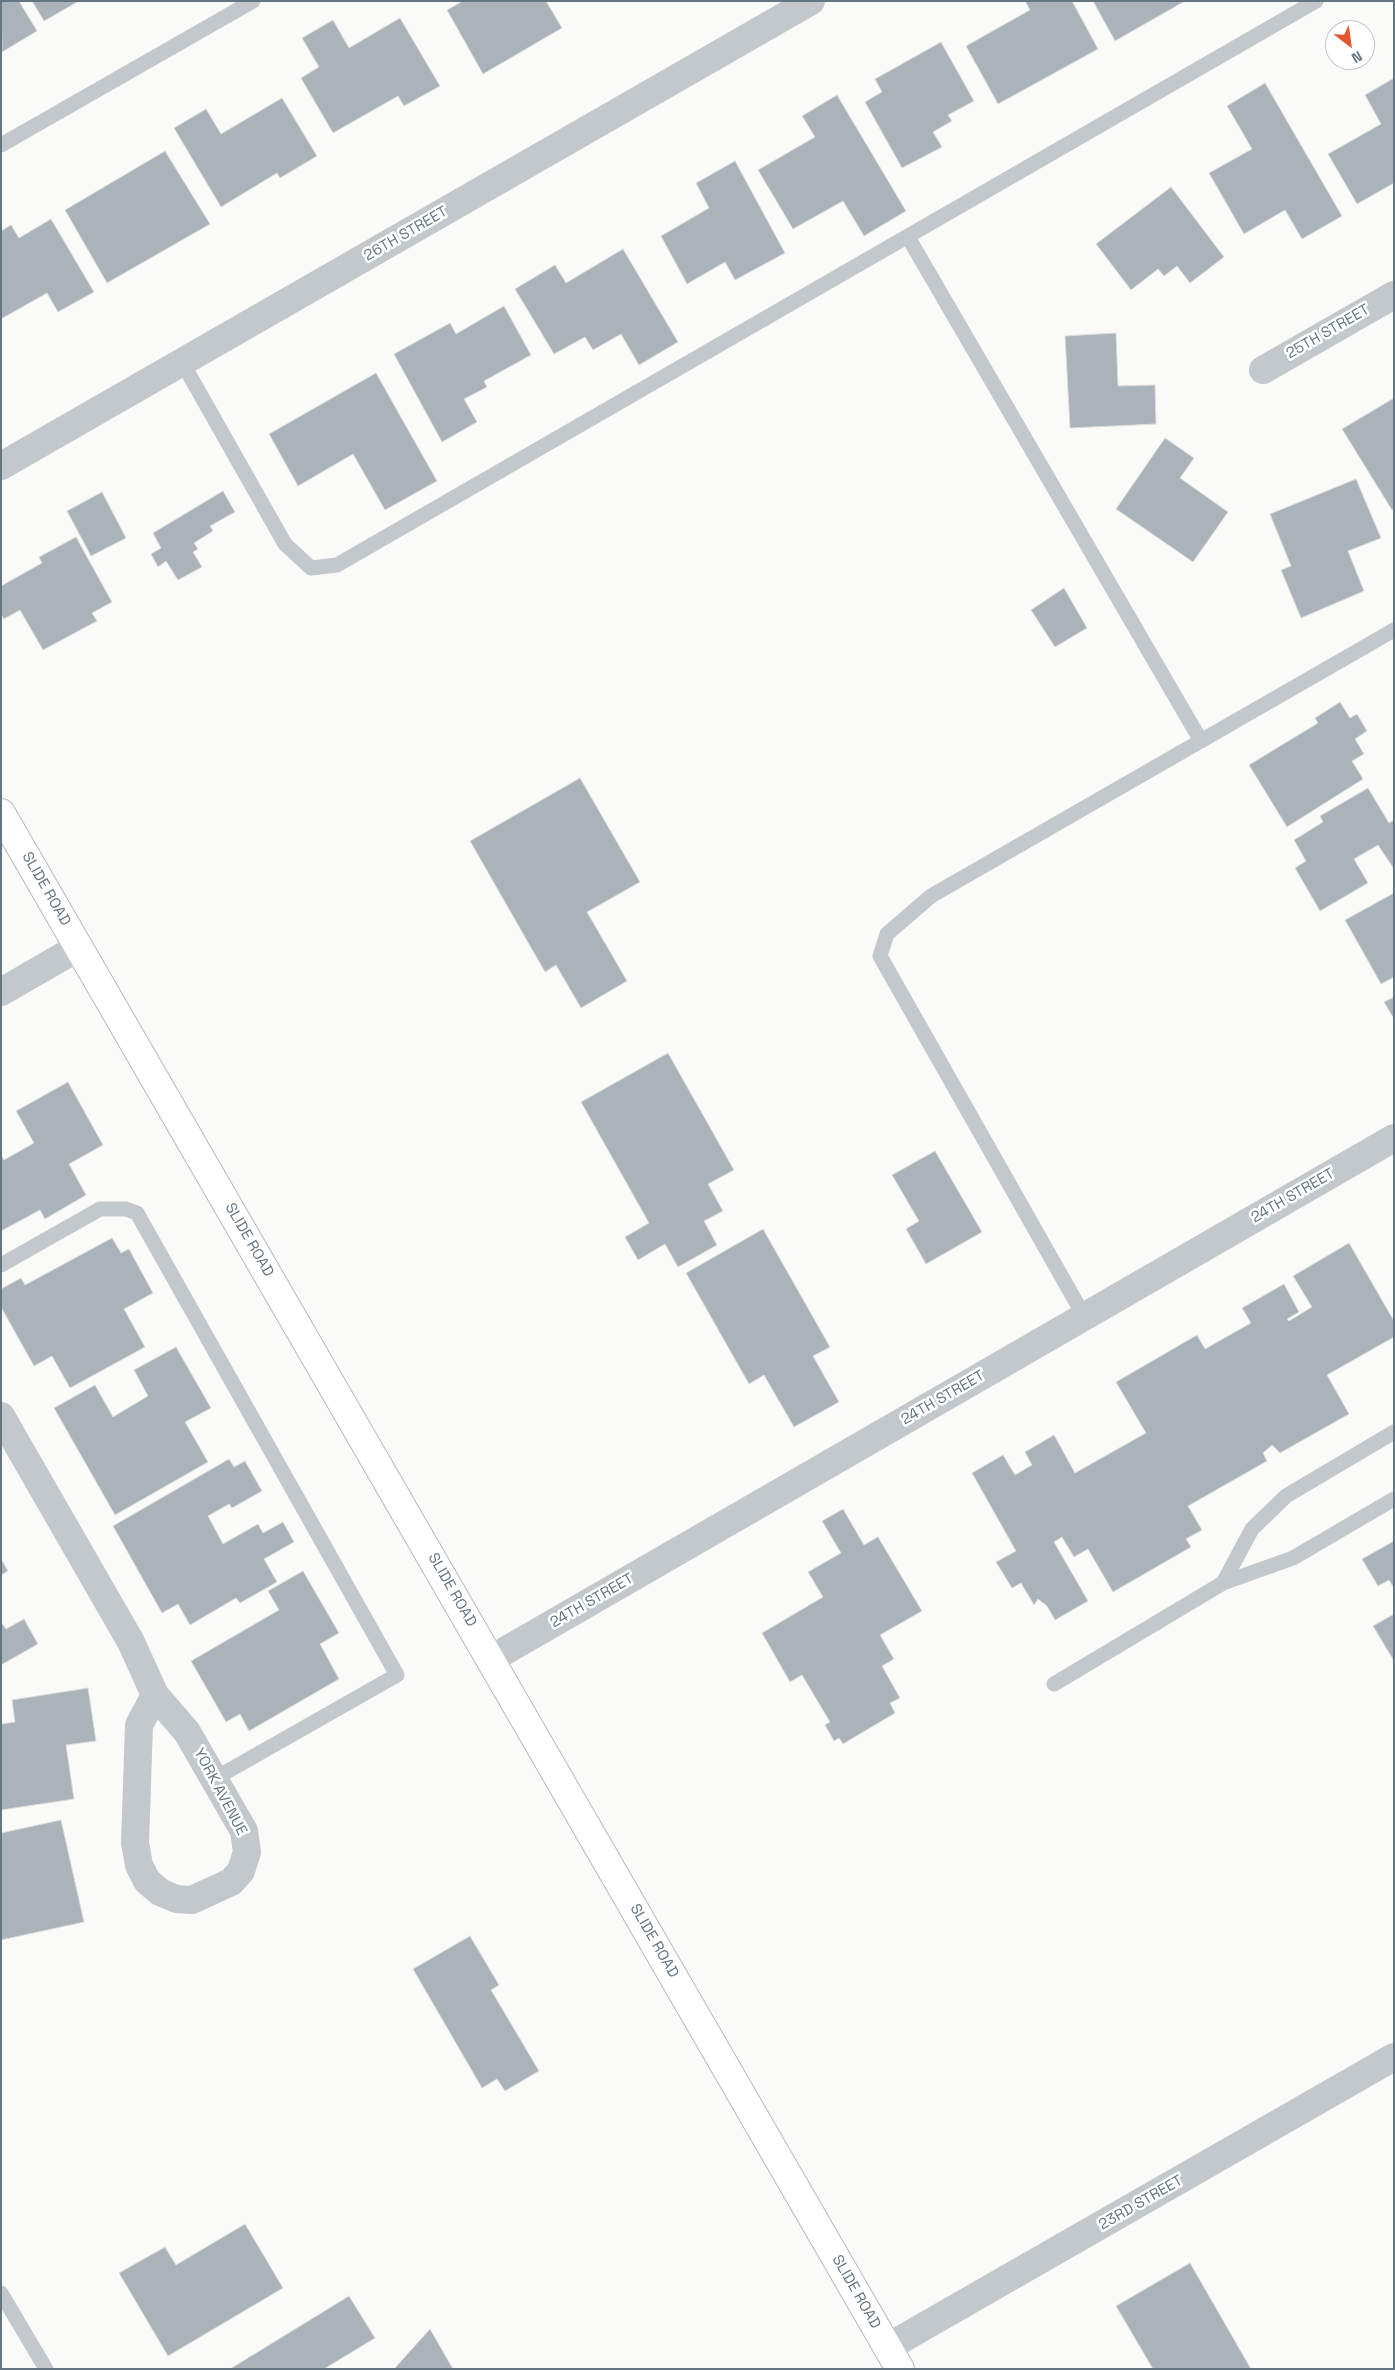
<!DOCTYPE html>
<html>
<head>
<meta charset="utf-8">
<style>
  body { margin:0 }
  #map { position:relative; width:1395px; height:2370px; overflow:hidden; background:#fafaf8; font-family:"Space Grotesk",sans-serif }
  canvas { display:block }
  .frame { position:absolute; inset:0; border:2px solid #657683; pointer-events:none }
  .north { position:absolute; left:1325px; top:20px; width:50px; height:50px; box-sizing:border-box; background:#fff; border:1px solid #c1c8cd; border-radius:50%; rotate:150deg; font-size:14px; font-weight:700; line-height:20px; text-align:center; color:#657683 }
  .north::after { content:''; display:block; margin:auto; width:18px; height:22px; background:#e4572e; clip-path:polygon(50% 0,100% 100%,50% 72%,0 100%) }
</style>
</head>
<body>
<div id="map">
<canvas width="1395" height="2370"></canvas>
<div class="frame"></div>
<div class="north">N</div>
</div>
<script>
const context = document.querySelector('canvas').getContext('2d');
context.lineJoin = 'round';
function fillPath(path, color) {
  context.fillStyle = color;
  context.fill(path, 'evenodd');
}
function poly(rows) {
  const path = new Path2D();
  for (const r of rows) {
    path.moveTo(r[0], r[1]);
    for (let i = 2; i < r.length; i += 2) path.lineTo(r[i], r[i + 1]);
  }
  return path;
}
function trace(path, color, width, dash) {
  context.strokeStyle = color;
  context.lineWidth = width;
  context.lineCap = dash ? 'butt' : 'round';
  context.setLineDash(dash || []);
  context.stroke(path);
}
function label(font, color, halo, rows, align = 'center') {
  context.font = font + ' "Space Grotesk",sans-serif';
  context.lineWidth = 5;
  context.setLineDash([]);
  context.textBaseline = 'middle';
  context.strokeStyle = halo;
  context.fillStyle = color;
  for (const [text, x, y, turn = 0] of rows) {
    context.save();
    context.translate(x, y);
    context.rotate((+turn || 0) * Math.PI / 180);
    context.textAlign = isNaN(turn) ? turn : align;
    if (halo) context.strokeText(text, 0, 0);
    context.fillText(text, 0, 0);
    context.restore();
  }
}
const building = poly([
  [1,1,19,1,37,31,2,52,1,1],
  [32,1,79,1,44,21,32,1],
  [463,1,546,1,562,28,483,74,447,10,463,1],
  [1025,1,1072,1,1098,49,998,104,966,46,1030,10,1025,1],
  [1093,1,1185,1,1115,41,1093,1],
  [400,18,440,86,404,106,398,96,333,133,301,78,319,67,302,38,333,20,349,48,400,18],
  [941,42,974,101,948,115,952,121,933,132,942,147,902,168,865,102,882,92,875,79,941,42],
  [1394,78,1394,183,1357,204,1328,154,1381,124,1365,95,1394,78],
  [1265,83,1342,216,1302,239,1285,210,1244,234,1209,173,1252,149,1227,106,1265,83],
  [837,95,906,211,864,236,843,201,793,229,758,170,815,137,802,116,837,95],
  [282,98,317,156,280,178,277,173,221,207,174,128,206,109,221,134,282,98],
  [165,151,210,224,107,283,65,210,165,151],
  [735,161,785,253,735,280,725,262,687,284,661,236,709,208,696,183,735,161],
  [1171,187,1224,257,1190,283,1177,266,1164,276,1158,269,1131,290,1096,244,1171,187],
  [51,219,94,292,58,312,47,293,1,319,1,231,11,225,19,238,51,219],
  [623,249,678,342,639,365,621,334,593,350,585,337,554,354,515,289,555,265,566,283,623,249],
  [504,306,531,355,484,381,487,387,464,399,477,422,442,442,394,354,450,323,456,334,504,306],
  [1116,333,1118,386,1155,385,1156,424,1070,428,1065,336,1116,333],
  [376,373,437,481,385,510,353,454,298,486,269,434,376,373],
  [1394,398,1394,509,1392,510,1342,429,1394,398],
  [1165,438,1194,458,1180,478,1228,512,1193,562,1116,509,1165,438],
  [1356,479,1381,538,1348,551,1364,591,1301,618,1281,570,1291,566,1270,514,1356,479],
  [223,491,235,512,210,526,213,531,194,543,198,549,193,552,202,567,178,580,166,561,158,567,151,554,161,548,153,533,223,491],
  [102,492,126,538,91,556,67,511,102,492],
  [76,537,112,602,92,613,97,621,43,650,20,610,4,619,1,614,1,586,42,563,39,557,76,537],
  [1064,588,1087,628,1055,647,1031,610,1064,588],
  [1340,702,1350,718,1357,714,1367,731,1355,739,1364,754,1352,761,1363,779,1287,827,1249,765,1318,723,1315,718,1340,702],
  [580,778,640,882,587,912,627,981,581,1008,556,965,545,972,470,841,580,778],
  [1368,788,1389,823,1394,820,1394,869,1378,845,1354,859,1368,883,1320,911,1295,868,1306,861,1294,840,1323,822,1320,816,1368,788],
  [1394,893,1394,977,1381,984,1345,920,1394,893],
  [1394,997,1394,1019,1384,1002,1394,997],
  [668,1053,734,1170,708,1184,723,1211,704,1221,717,1245,678,1267,665,1244,638,1260,625,1237,649,1223,581,1102,668,1053],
  [68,1082,103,1145,69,1164,86,1195,45,1219,40,1210,1,1231,1,1156,4,1160,34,1143,16,1111,68,1082],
  [935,1151,982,1232,926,1264,906,1229,919,1221,892,1175,935,1151],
  [763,1229,830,1347,813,1356,839,1402,794,1427,764,1375,749,1384,686,1273,763,1229],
  [112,1238,121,1253,129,1249,153,1293,124,1309,145,1347,70,1388,52,1356,34,1366,1,1307,1,1289,21,1278,25,1285,112,1238],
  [1349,1243,1394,1321,1394,1337,1327,1375,1349,1414,1280,1453,1272,1445,1263,1453,1267,1461,1188,1506,1202,1530,1186,1539,1191,1547,1113,1592,1088,1549,1074,1557,1062,1537,1054,1542,1088,1601,1055,1620,1047,1606,1038,1599,1034,1605,1021,1583,1012,1588,996,1562,1016,1551,972,1473,1003,1455,1015,1475,1032,1465,1025,1452,1054,1435,1075,1473,1146,1433,1116,1382,1197,1335,1205,1349,1251,1323,1242,1308,1284,1284,1299,1312,1287,1319,1289,1321,1312,1307,1293,1276,1349,1243],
  [176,1347,211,1408,185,1422,208,1462,115,1515,54,1408,95,1385,113,1417,148,1396,134,1370,176,1347],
  [229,1459,234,1467,245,1461,262,1491,232,1508,229,1504,208,1516,223,1544,258,1524,263,1533,283,1522,294,1542,264,1559,277,1582,240,1603,236,1598,190,1625,178,1604,162,1613,113,1526,229,1459],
  [843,1509,864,1545,878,1537,922,1611,880,1635,894,1659,882,1666,900,1698,890,1703,895,1713,843,1744,839,1738,834,1741,825,1725,830,1722,802,1675,790,1682,762,1633,823,1597,808,1572,841,1553,822,1521,843,1509],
  [1394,1541,1394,1588,1389,1580,1378,1586,1362,1559,1394,1541],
  [1,1559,8,1571,1,1575,1,1559],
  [303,1571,339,1633,320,1644,339,1679,249,1731,240,1714,226,1722,191,1661,279,1610,268,1591,303,1571],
  [1394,1614,1394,1661,1373,1626,1394,1614],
  [24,1619,38,1644,1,1665,1,1622,6,1629,24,1619],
  [88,1688,96,1741,66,1745,74,1799,1,1810,1,1724,15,1722,12,1700,88,1688],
  [61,1820,84,1922,1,1940,1,1833,61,1820],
  [470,1936,499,1985,491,1990,539,2071,505,2091,497,2079,482,2088,413,1969,470,1936],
  [245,2224,283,2288,168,2356,119,2273,165,2247,176,2265,245,2224],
  [1190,2263,1251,2369,1153,2369,1116,2306,1190,2263],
  [349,2296,375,2338,324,2369,230,2369,349,2296],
  [430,2329,453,2369,394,2369,430,2329]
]);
const service = poly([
  [1,145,253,1],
  [908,237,1201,741],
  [182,362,285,544,311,568,337,565,1316,1],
  [1,1265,100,1209,126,1209,137,1213,397,1675,214,1779],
  [1084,1316,880,956,887,934,931,896,1394,630],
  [1223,1583,1252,1529,1286,1496,1394,1432],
  [1054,1684,1223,1583,1293,1558,1394,1499],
  [1,2293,46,2369]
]);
const minor = poly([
  [1263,370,1394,295],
  [1,466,811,1],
  [1,992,79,947],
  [1,1416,131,1642,155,1695,187,1732,244,1831,247,1852,241,1871,231,1882,192,1900,176,1899,160,1892,147,1881,139,1865,135,1843,139,1725,155,1695],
  [491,1659,1394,1138],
  [888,2347,1394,2057]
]);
const secondary = poly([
  [1,813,900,2369]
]);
const streetNames = [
  ["26TH STREET",406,234,-30],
  ["25TH STREET",1328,332,-30],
  ["SLIDE ROAD",46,889,60],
  ["24TH STREET",1293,1196,-30],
  ["SLIDE ROAD",249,1240,60],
  ["24TH STREET",943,1398,-30],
  ["SLIDE ROAD",452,1590,60],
  ["24TH STREET",592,1601,-30],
  ["YORK AVENUE",220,1792,62],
  ["SLIDE ROAD",654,1941,60],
  ["23RD STREET",1141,2203,-30],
  ["SLIDE ROAD",856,2292,60]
];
fillPath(building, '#aab3b9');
trace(building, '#dcdcda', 1);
trace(secondary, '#b3babf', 30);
trace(service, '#c3c8cc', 15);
trace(minor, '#c3c8cc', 28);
trace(secondary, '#fff', 28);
label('15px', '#657683', '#fff', streetNames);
</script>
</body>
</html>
